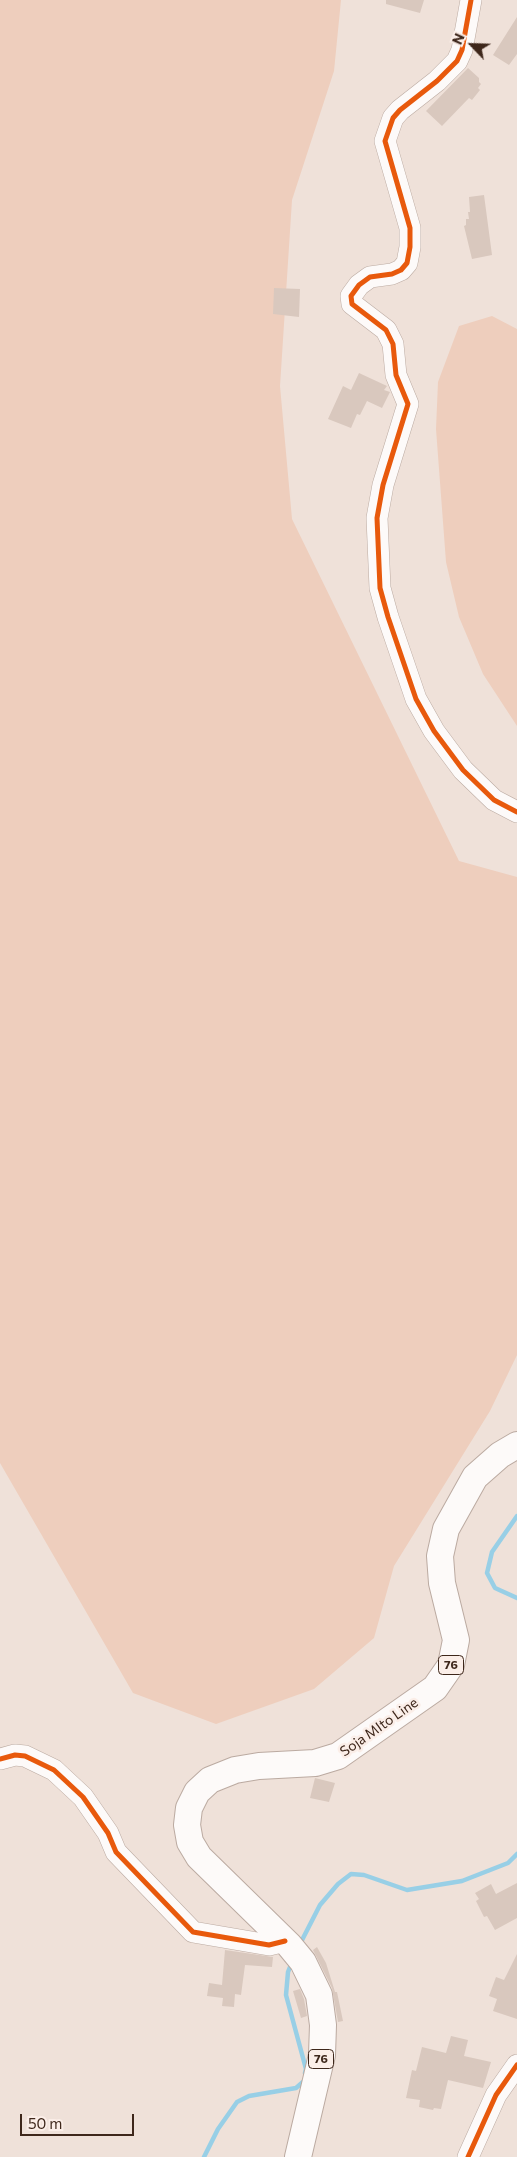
<!DOCTYPE html>
<html>
<head>
<meta charset="utf-8">
<style>
  body { margin:0 }
  #map { position:relative; width:517px; height:2157px; overflow:hidden; background:#efe1d9; font-family:Commissioner,sans-serif }
  canvas { display:block }
  .north { position:absolute; left:447px; top:20px; width:50px; height:50px; -webkit-text-stroke:4px #fbeee8; paint-order:stroke; rotate:294deg; font-size:14px; font-weight:700; line-height:20px; text-align:center; color:#3e271b }
  .north::after { content:''; display:block; margin:auto; width:18px; height:22px; background:#3e271b; clip-path:polygon(50% 0,100% 100%,50% 72%,0 100%) }
  .scale { position:absolute; left:20px; top:2114px; width:114px; height:22px; box-sizing:border-box; border:2px solid #3e271b; border-top:0; padding-left:6px; font-size:15px; line-height:18px; white-space:nowrap; color:#3e271b; -webkit-text-stroke:4px #fbeee8; paint-order:stroke }
</style>
</head>
<body>
<div id="map">
<canvas width="517" height="2157"></canvas>
<div class="north">N</div>
<div class="scale">50 m</div>
</div>
<script>
const context = document.querySelector('canvas').getContext('2d');
context.lineJoin = 'round';
function fillPath(path, color) {
  context.fillStyle = color;
  context.fill(path, 'evenodd');
}
function poly(rows) {
  const path = new Path2D();
  for (const r of rows) {
    path.moveTo(r[0], r[1]);
    for (let i = 2; i < r.length; i += 2) path.lineTo(r[i], r[i + 1]);
  }
  return path;
}
function trace(path, color, width, dash) {
  context.strokeStyle = color;
  context.lineWidth = width;
  context.lineCap = dash ? 'butt' : 'round';
  context.setLineDash(dash || []);
  context.stroke(path);
}
function label(font, color, halo, rows, align = 'center') {
  context.font = font + ' Commissioner,sans-serif';
  context.lineWidth = 5;
  context.setLineDash([]);
  context.textBaseline = 'middle';
  context.strokeStyle = halo;
  context.fillStyle = color;
  for (const [text, x, y, turn = 0] of rows) {
    context.save();
    context.translate(x, y);
    context.rotate((+turn || 0) * Math.PI / 180);
    context.textAlign = isNaN(turn) ? turn : align;
    if (halo) context.strokeText(text, 0, 0);
    context.fillText(text, 0, 0);
    context.restore();
  }
}
const green = poly([
  [0,0,341,0,334,71,292,200,280,386,292,519,459,861,517,877,517,1355,490,1411,394,1566,374,1638,314,1689,216,1724,133,1693,0,1463],
  [492,316,517,329,517,726,483,674,459,617,446,562,436,429,438,382,459,326]
]);
const stream = poly([
  [517,1516,492,1552,487,1573,495,1588,517,1598],
  [300,1944,320,1905,338,1884,351,1874,364,1875,407,1890,462,1881,508,1863,517,1854],
  [292,1962,288,1972,286,1995,306,2069,305,2073],
  [204,2157,218,2129,237,2102,249,2096,296,2088,304,2081]
]);
const building = poly([
  [386,0,424,0,420,13,386,4],
  [517,17,517,54,509,65,493,55],
  [468,68,479,78,479,82,481,84,478,88,480,90,472,100,469,98,442,126,426,111],
  [484,195,492,255,472,259,464,226,466,225,466,219,469,219,468,212,470,212,469,197],
  [274,288,300,289,299,317,273,314],
  [359,373,387,386,384,390,390,392,382,408,367,401,360,415,357,414,351,428,328,419,343,386,351,390],
  [315,1778,335,1783,329,1802,310,1798],
  [517,1883,517,1918,495,1930,487,1916,484,1917,476,1901,479,1899,475,1893,491,1884,496,1894],
  [317,1947,326,1963,335,1992,337,1992,343,2021,338,2022,332,1988,313,1950],
  [225,1950,273,1957,272,1967,245,1965,241,1995,235,1994,234,2007,222,2006,223,1998,207,1996,209,1983,222,1985],
  [517,1954,517,2019,493,2011,497,1999,489,1996,496,1977,504,1980],
  [300,1989,304,1999,307,2016,301,2018,293,1991],
  [451,2036,468,2040,464,2056,491,2062,483,2088,448,2080,441,2109,434,2108,433,2110,419,2107,420,2100,406,2098,412,2070,416,2071,422,2047,446,2053]
]);
const minor = poly([
  [471,0,462,50,457,61,437,81,400,110,393,118,385,141,410,228,410,247,407,263,401,270,392,274,370,277,359,285,351,296,352,304,386,330,393,344,396,375,408,404,383,485,377,518,380,588,388,617,416,699,434,731,463,770,494,800,517,812],
  [0,1759,15,1755,25,1756,54,1770,83,1797,108,1833,116,1852,193,1932,269,1945,285,1941],
  [468,2157,496,2095,517,2065]
]);
const major = poly([
  [298,2157,322,2055,323,2025,319,1995,303,1962,289,1945,199,1857,190,1842,187,1825,189,1808,197,1792,210,1780,235,1770,259,1766,315,1763,338,1756,435,1688,451,1665,456,1640,442,1583,440,1556,446,1529,475,1477,500,1455,517,1445]
]);
const cycleway = poly([
  [471,0,462,50,457,61,437,81,400,110,393,118,385,141,410,228,410,247,407,263,401,270,392,274,370,277,359,285,351,296,352,304,386,330,393,344,396,375,408,404,383,485,377,518,380,588,388,617,416,699,434,731,463,770,494,800,517,812],
  [0,1759,15,1755,25,1756,54,1770,83,1797,108,1833,116,1852,193,1932,269,1945,285,1941],
  [468,2157,496,2095,517,2065]
]);
const shields = [
  [451,1665,25],
  [321,2059,25]
];
const shieldNames = [
  ["76",451,1665],
  ["76",321,2059]
];
const streetNames = [
  ["Soja MIto Line",379,1727,-35]
];
fillPath(green, '#eecebd');
trace(stream, '#98cfe6', 4.5);
fillPath(building, '#d9c8be');
trace(minor, '#bbaaa1', 22);
trace(major, '#bbaaa1', 28);
trace(minor, '#fdfaf9', 21);
trace(major, '#fdfaf9', 26);
trace(cycleway, '#e8590c', 5);
for (const [x, y, w] of shields) {
  const box = new Path2D();
  box.roundRect(x - w / 2, y - 9.5, w, 19, 4);
  context.fillStyle = '#fbeee8';
  context.fill(box);
  trace(box, '#3e271b', 1);
}
label('bold 12px', '#3e271b', null, shieldNames);
label('14px', '#3e271b', '#fbeee8', streetNames);
</script>
</body>
</html>
